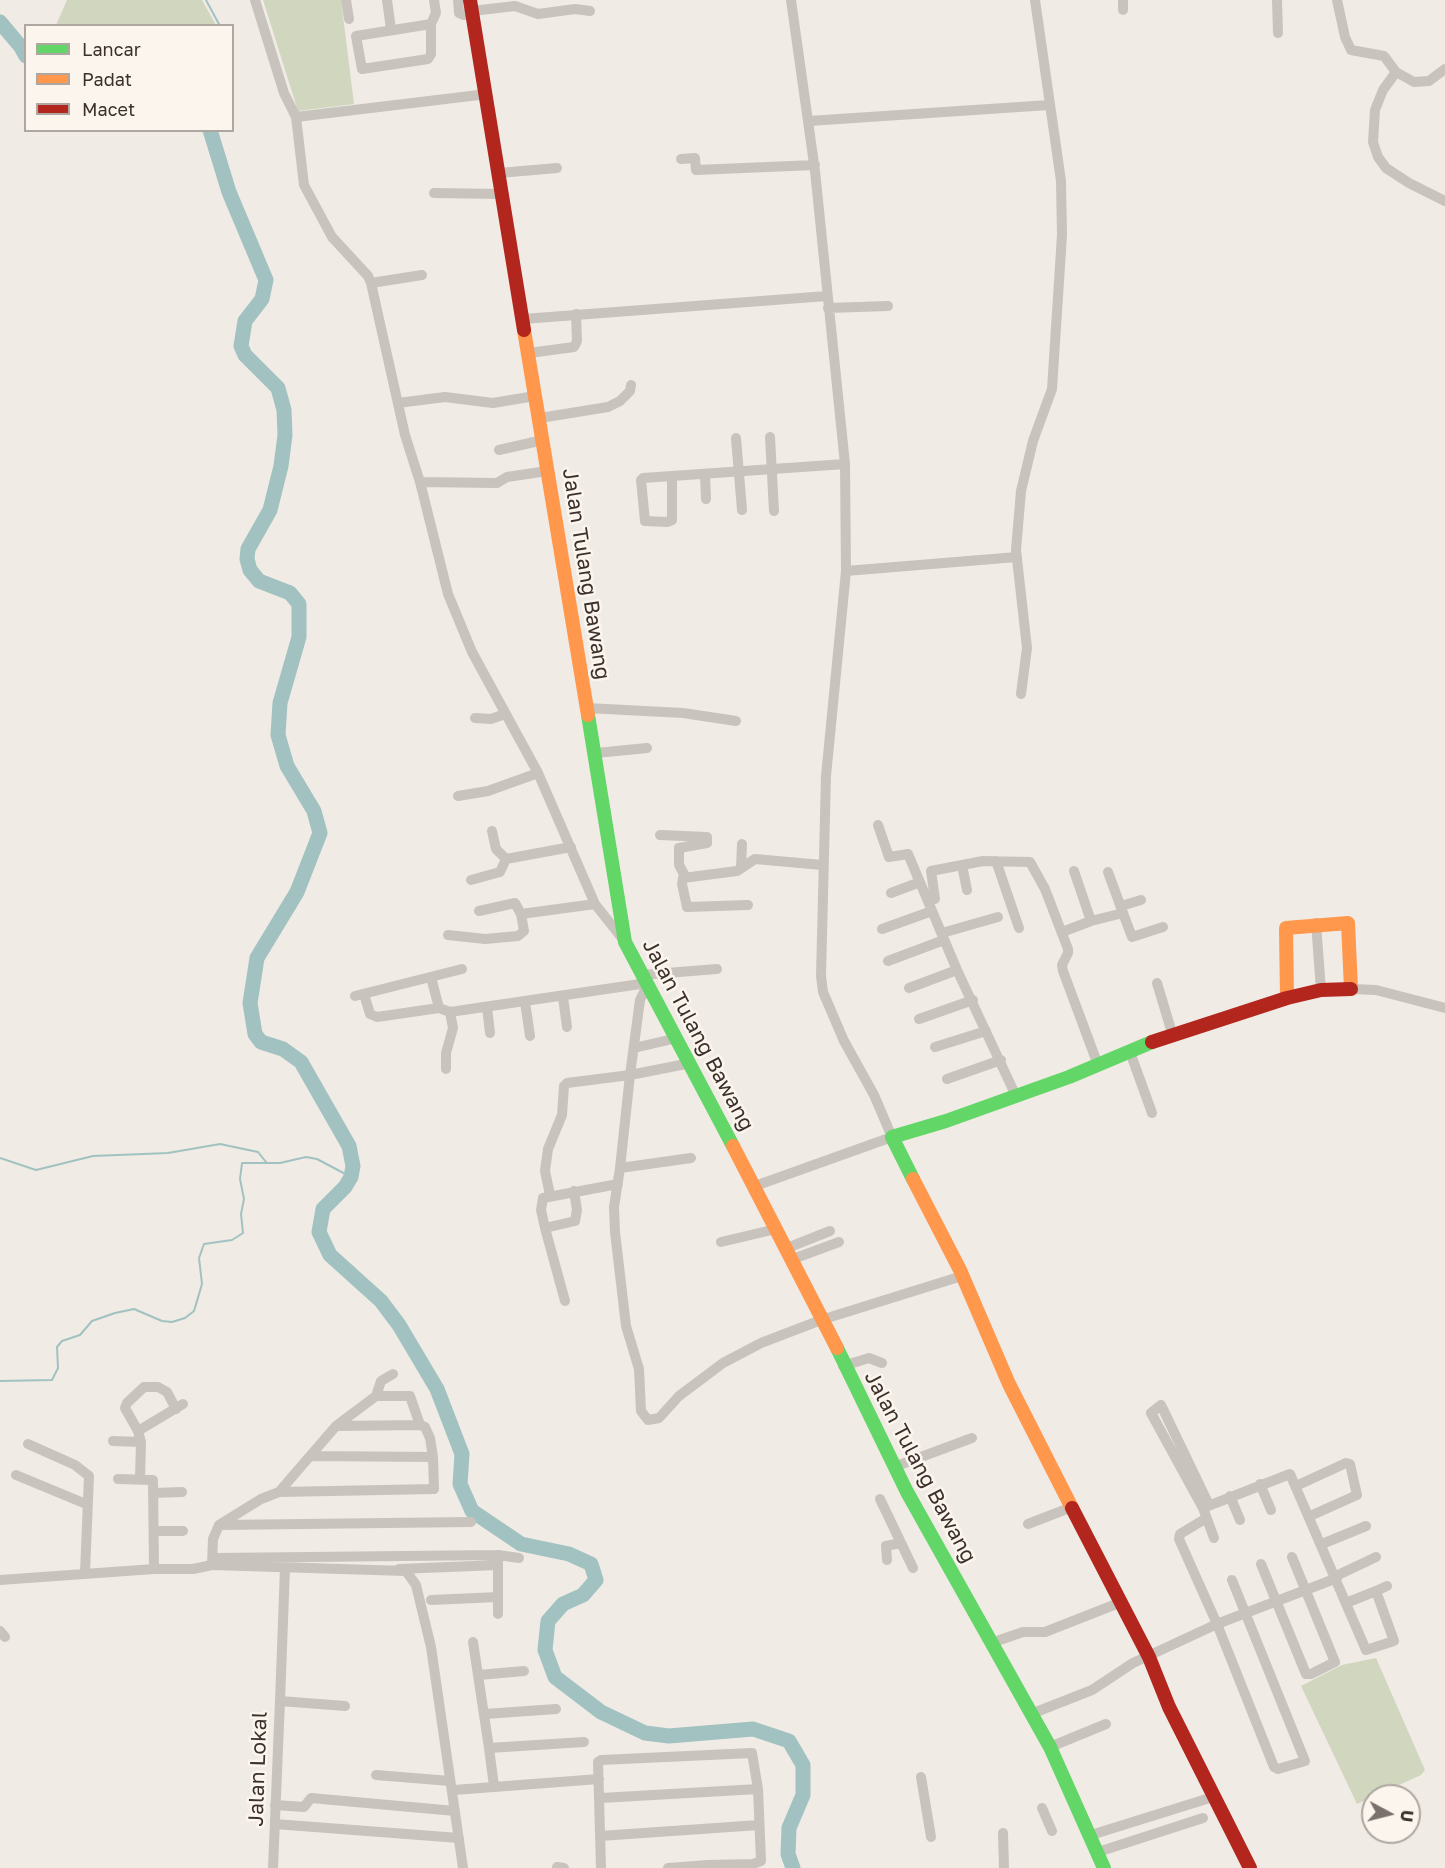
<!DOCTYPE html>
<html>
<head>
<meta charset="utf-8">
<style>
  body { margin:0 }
  #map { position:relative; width:1445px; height:1868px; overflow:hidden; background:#f0ebe5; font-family:"Golos Text",sans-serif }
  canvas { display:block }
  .legend { position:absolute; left:24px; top:24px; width:210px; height:108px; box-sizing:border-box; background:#fbf5ee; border:2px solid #aea6a0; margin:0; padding:8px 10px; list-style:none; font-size:18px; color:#3b302b }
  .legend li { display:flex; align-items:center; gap:12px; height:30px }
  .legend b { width:30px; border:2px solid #aea6a0 }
  .north { position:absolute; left:1361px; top:1784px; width:60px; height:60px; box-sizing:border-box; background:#fbf5ee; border:2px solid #aea6a0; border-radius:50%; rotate:97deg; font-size:16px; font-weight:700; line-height:24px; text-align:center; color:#3b302b }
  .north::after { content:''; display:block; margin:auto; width:21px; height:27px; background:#7a716c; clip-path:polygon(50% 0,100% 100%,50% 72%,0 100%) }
</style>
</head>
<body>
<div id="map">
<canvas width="1445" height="1868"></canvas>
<ul class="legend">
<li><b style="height:8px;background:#63d668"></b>Lancar</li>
<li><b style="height:8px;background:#ff974d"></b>Padat</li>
<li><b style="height:8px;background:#b3261e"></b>Macet</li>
</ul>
<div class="north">U</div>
</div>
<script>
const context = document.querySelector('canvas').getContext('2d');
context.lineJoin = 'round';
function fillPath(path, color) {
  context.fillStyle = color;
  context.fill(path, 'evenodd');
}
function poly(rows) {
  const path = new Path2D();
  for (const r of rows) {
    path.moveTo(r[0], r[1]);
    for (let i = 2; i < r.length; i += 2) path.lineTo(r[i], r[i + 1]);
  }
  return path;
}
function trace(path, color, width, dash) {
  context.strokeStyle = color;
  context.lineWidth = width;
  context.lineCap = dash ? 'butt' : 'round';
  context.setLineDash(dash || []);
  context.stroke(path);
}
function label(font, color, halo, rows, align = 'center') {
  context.font = font + ' "Golos Text",sans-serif';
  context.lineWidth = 5;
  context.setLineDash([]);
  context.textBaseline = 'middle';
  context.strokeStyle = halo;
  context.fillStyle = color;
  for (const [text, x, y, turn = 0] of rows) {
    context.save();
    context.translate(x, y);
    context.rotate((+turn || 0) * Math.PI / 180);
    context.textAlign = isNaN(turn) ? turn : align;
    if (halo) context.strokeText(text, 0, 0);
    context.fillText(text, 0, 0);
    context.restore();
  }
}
const green = poly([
  [67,0,202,0,216,25,56,25],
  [263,0,341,0,354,104,298,111],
  [1376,1658,1425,1770,1421,1775,1357,1804,1301,1686,1342,1665]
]);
const stream = poly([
  [206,0,220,26],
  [0,1158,36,1170,93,1156,168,1153,220,1144,258,1152,266,1162],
  [0,1381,52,1380,58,1368,57,1347,62,1341,80,1335,92,1321,115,1313,134,1309,162,1321,172,1322,185,1318,194,1311,202,1284,199,1258,204,1244,232,1240,243,1233,241,1214,244,1199,240,1179,242,1163,280,1163,306,1157,317,1159,351,1177]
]);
const river = poly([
  [0,22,21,47,26,56],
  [210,130,229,192,266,280,262,299,245,321,241,346,245,355,278,388,284,410,285,435,281,466,270,510,248,549,247,559,250,570,259,581,290,593,299,604,299,637,280,703,278,735,287,766,314,811,320,833,297,892,257,958,250,1003,255,1034,261,1042,283,1049,301,1062,349,1146,353,1166,351,1177,345,1187,323,1209,319,1232,330,1255,381,1301,399,1325,437,1389,462,1454,460,1484,472,1511,521,1544,569,1554,591,1564,596,1580,583,1595,563,1604,548,1621,545,1650,555,1677,601,1712,645,1733,669,1736,753,1729,789,1741,803,1765,803,1795,789,1828,788,1854,793,1868]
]);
const street = poly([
  [255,0,284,93,296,117,304,185,332,237,368,276,371,283,405,435,420,482,448,594,472,652,538,773,595,904,625,942],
  [346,0,349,19],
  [387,0,391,29],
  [458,0,459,13,464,15,472,11,515,6,538,14,575,9,590,11],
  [1277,0,1278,33],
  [1337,0,1345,37,1351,50,1384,56,1396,72,1414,82,1429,81,1445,69],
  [1123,10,1123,0],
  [431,24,356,36,362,69,428,59,431,54,431,24,436,13,434,0],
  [1396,72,1383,90,1375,110,1373,142,1378,157,1386,168,1409,183,1445,201],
  [296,117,487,94],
  [809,121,1049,105],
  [681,159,695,158,696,170,815,165],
  [499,173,557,168],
  [434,193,503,194],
  [371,283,422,275],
  [828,308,888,306],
  [523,319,827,296],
  [529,353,574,347,577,341,576,314],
  [398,403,445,397,493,403,535,396],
  [540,418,608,407,620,401,630,391,631,385],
  [770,437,774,511],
  [736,438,742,510],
  [499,450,543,440],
  [705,474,706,499],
  [672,476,672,520,667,522,645,521,641,480,643,478,845,464],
  [420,482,497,483,507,477,547,471],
  [846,571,1017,557],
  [1021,694,1027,648,1016,550,1021,491,1033,441,1052,389,1062,235,1061,181,1035,0],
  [587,708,683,713,736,721],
  [475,718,491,719,505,714],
  [596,753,647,748],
  [458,796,488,791,538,773],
  [878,825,889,857,908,854,957,970,1016,1096],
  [492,831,496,849,506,859,571,847],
  [660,835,707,837,707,843,679,848,679,865,685,876],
  [996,861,1019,928],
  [962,865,967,890],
  [741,868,742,844],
  [471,880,500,872,506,859],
  [891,893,920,882],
  [935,899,931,871,983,861,1030,862,1045,889,1068,949,1068,953,1062,965,1063,971,1098,1065],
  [748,905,687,907,682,884,683,878,737,871,755,859,822,865],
  [1121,906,1141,900],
  [479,911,515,903,521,914],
  [1123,913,1132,937,1163,927],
  [1091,921,1123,913,1108,872],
  [1316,923,1321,990],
  [882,929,932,911],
  [1062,932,1091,921,1074,871],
  [942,933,998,917],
  [448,935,485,939,518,936,524,931,521,914,595,904],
  [888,961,944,940],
  [641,975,717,969],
  [431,977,439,1008,450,1012,647,983],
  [1157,983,1172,1033],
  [909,988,957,970],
  [1352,989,1376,990,1445,1008],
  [364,994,370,1014,377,1017,439,1008],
  [355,996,462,969],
  [563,997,567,1027],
  [525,1002,530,1036],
  [487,1007,490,1033],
  [919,1019,973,1000],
  [935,1047,986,1031],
  [634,1048,677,1038],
  [1130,1052,1152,1113],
  [446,1069,446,1053,453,1028,450,1012],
  [947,1079,1001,1060],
  [691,1158,620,1168,630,1075,691,1063],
  [620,1168,614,1207,615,1232,626,1326,639,1369,641,1411,648,1420,659,1418,679,1396,723,1363,761,1343,821,1320,962,1276],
  [755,1186,892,1137,874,1095,844,1041,823,992,821,976,826,776,846,571,845,464,815,171,791,0],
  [550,1195,545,1171,548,1149,562,1115,564,1086,567,1083,630,1075,640,1000,644,992,650,989],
  [545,1228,541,1210,543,1198,618,1184],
  [721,1242,776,1229],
  [787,1248,830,1231],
  [793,1259,839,1242],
  [565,1301,545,1228,575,1221,577,1210,574,1191],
  [843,1366,869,1358,882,1363],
  [376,1396,381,1381,393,1374],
  [336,1426,420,1425],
  [138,1431,183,1404],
  [113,1441,141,1442],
  [28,1444,75,1465,89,1476,85,1573],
  [894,1467,972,1438],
  [16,1475,86,1504],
  [140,1478,141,1442,138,1431,125,1408,127,1403,144,1387,158,1387,167,1392,176,1409],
  [118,1479,153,1480,154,1569],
  [1260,1484,1271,1510],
  [1296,1486,1346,1463,1350,1464,1357,1495,1310,1516],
  [279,1492,434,1489,433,1457,310,1456],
  [154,1493,182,1492],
  [1230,1496,1240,1520],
  [880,1499,913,1568],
  [1203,1508,1151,1413,1161,1405,1209,1505],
  [1205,1519,1180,1534,1179,1539,1217,1624,1274,1767,1278,1769,1305,1761,1232,1580],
  [1028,1524,1072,1507],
  [219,1525,471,1522],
  [154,1531,183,1531],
  [1214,1538,1203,1508,1290,1474,1366,1650,1394,1641,1376,1591,1346,1603],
  [1322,1544,1366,1526],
  [498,1555,519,1558],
  [215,1558,498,1555,498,1614],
  [887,1560,886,1546,901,1543],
  [1261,1564,1306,1674,1311,1674,1335,1662,1292,1557],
  [212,1565,213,1539,219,1525,261,1499,279,1492,336,1426,376,1396,410,1396,420,1425,425,1427,430,1438,433,1457],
  [399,1569,498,1565],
  [1336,1576,1376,1557],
  [0,1580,154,1569,193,1569,212,1565,406,1571,416,1585,431,1647,463,1868],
  [1376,1591,1387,1586],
  [431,1600,498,1597],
  [0,1631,5,1637],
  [473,1642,489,1748],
  [991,1643,1023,1632,1045,1632,1119,1603],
  [479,1675,524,1671],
  [280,1701,285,1568],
  [485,1714,556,1709],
  [1031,1714,1092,1690,1133,1663,1217,1624,1337,1578],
  [1050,1747,1106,1724],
  [376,1775,450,1781],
  [921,1777,931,1837],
  [494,1786,489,1748,584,1742],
  [454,1790,599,1779],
  [601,1798,758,1789],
  [275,1805,304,1807,311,1798,455,1811],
  [1042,1808,1052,1831],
  [275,1824,459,1838],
  [1003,1833,1004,1868],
  [1091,1835,1213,1797],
  [600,1836,759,1825],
  [1098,1852,1203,1818],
  [557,1867,564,1868],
  [273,1868,280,1701,345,1706],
  [601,1868,598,1762,601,1760,752,1753,758,1789,761,1861,753,1864,708,1865,708,1868],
  [668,1868,708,1865]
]);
const fast = poly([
  [588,715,625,942,733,1146],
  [913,1179,892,1137,946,1121,1069,1077,1152,1042],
  [837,1348,907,1492,1050,1747,1104,1868]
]);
const slow = poly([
  [524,330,588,715],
  [1287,998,1286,928,1348,923,1351,989],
  [733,1146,837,1348],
  [913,1179,960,1270,1009,1384,1072,1508]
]);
const jam = poly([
  [470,0,524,330],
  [1152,1042,1287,998,1321,990,1351,989],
  [1072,1508,1149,1657,1169,1707,1250,1868]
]);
const streetNames = [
  ["Jalan Tulang Bawang",586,574,81],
  ["Jalan Tulang Bawang",698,1035,62],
  ["Jalan Tulang Bawang",920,1467,62],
  ["Jalan Lokal",258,1769,-88]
];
fillPath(green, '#d1d6bf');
trace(stream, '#a1c2c1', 2);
trace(river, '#a1c2c1', 15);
trace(street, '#c9c3be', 10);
trace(fast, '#63d668', 14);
trace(slow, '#ff974d', 14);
trace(jam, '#b3261e', 14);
label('21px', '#3b302b', '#fbf5ee', streetNames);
</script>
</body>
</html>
